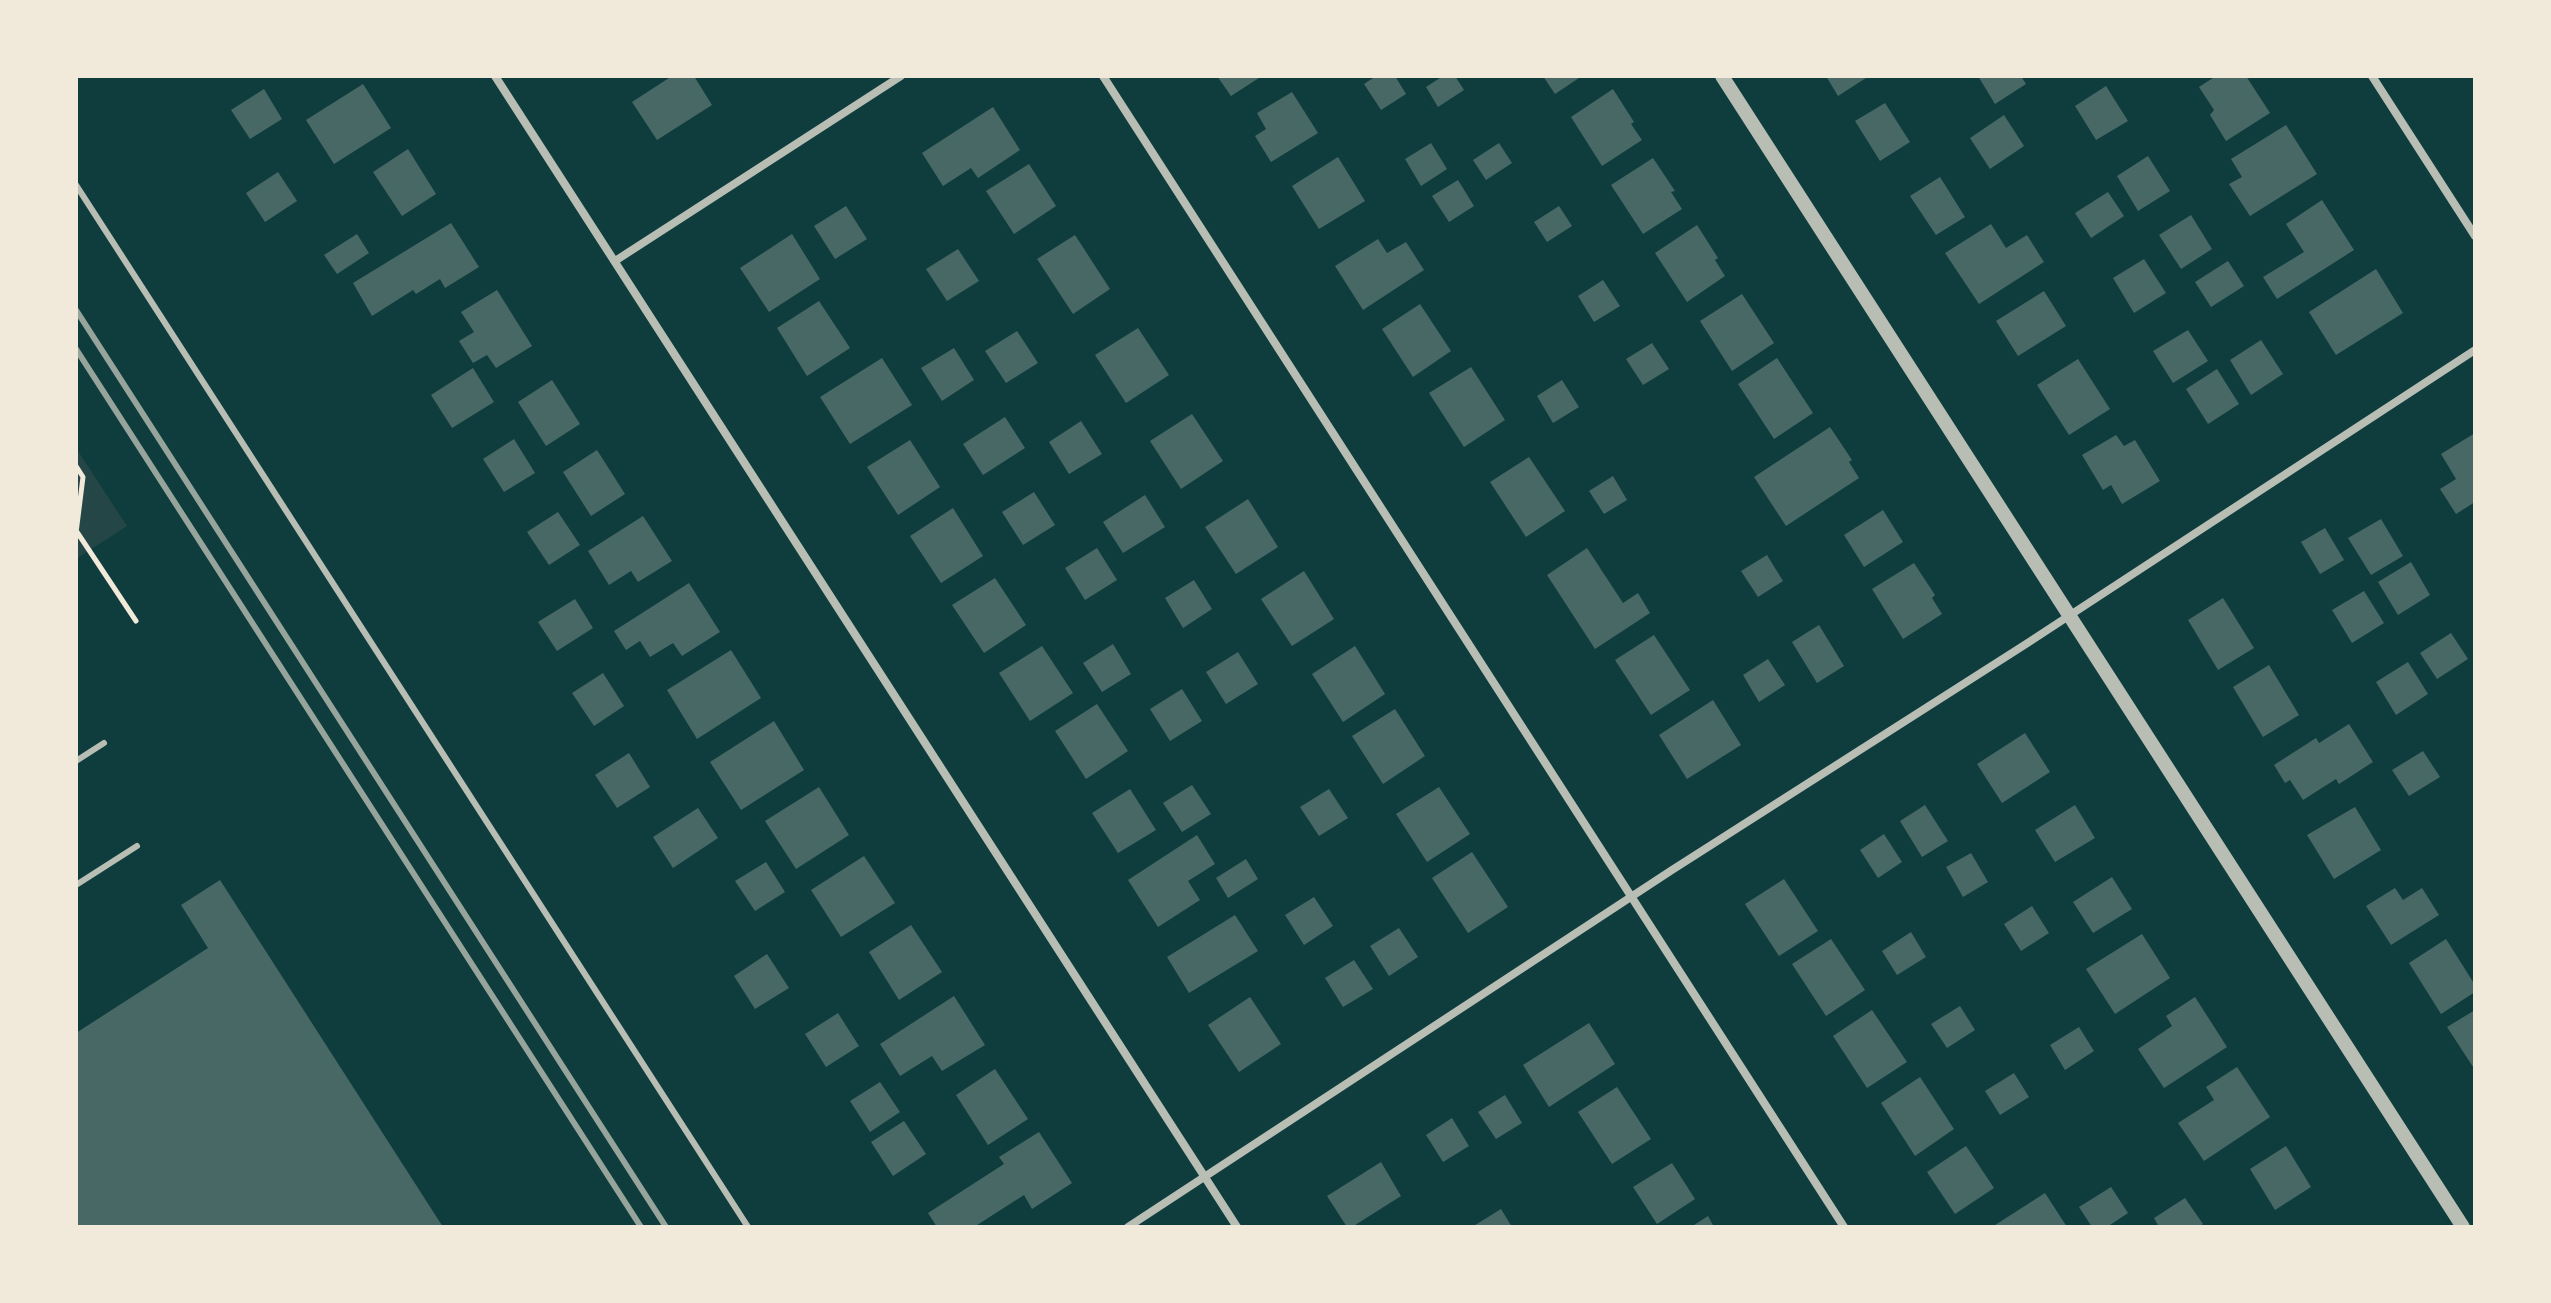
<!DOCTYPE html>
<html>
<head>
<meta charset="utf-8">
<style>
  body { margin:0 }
  #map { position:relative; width:2551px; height:1303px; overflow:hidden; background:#0f3d3e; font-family:Rubik,sans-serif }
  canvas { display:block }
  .frame { position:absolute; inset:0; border:78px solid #f1e9da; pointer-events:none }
</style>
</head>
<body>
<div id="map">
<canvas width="2551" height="1303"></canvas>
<div class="frame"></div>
</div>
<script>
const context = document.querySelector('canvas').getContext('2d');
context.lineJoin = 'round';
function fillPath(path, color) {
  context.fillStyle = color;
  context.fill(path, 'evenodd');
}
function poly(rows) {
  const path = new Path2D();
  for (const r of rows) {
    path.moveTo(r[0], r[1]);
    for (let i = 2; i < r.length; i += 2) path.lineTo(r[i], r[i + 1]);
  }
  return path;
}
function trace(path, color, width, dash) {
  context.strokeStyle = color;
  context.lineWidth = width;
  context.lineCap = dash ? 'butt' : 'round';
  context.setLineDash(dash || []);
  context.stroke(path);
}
const green = poly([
  [76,448,127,526,76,559]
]);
const building = poly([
  [672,76,694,76,712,105,657,140,632,102],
  [1217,76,1262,76,1231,96],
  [1376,76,1395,76,1406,94,1381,110,1364,84],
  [1443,76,1455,76,1464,90,1438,107,1426,87],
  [1543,76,1582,76,1555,94],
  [1826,76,1869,76,1838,96],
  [1978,76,2021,76,2026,84,1995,104],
  [2216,76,2246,76,2270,113,2226,141,2210,115,2214,110,2199,87],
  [363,84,391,128,334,164,306,120],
  [2106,86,2128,121,2096,140,2075,106],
  [264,89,282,119,250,139,231,110],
  [1613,89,1634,122,1631,124,1642,140,1602,166,1571,117],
  [1292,92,1318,133,1271,162,1255,136,1266,129,1257,113],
  [1885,103,1910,142,1880,161,1855,121],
  [993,107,1020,150,978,178,971,168,943,186,922,153],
  [2004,115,2024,146,1990,169,1970,138],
  [2286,125,2317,174,2250,216,2229,184,2242,177,2231,159],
  [1431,143,1447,169,1421,186,1405,159],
  [1499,143,1512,163,1486,180,1473,160],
  [408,149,436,194,402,216,373,172],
  [2148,156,2170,191,2138,211,2117,176],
  [1338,157,1365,201,1319,229,1292,186],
  [1653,158,1675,191,1671,192,1682,209,1643,234,1611,185],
  [1029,164,1056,206,1014,234,986,191],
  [278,172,297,201,265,222,246,193],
  [1940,177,1965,217,1936,235,1910,196],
  [1458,180,1474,206,1449,222,1432,196],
  [2108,192,2124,216,2091,238,2075,213],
  [2322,200,2354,250,2277,299,2263,277,2304,252,2286,224],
  [846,206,867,239,835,259,814,226],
  [1559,206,1572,226,1547,242,1534,222],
  [2191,215,2212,249,2181,269,2159,235],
  [451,223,479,267,445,288,440,279,416,294,413,290,372,316,353,283],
  [1991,224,2006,248,2027,235,2044,262,1979,304,1945,253],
  [1697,225,1718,258,1715,260,1725,276,1687,302,1655,253],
  [357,234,369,253,337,274,324,255],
  [792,234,820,279,769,312,740,268],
  [1075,235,1110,289,1073,314,1037,259],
  [1378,239,1387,253,1406,242,1424,270,1363,310,1335,266],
  [958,249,979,281,947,301,926,269],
  [2144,259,2166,293,2134,313,2113,278],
  [2228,261,2244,286,2211,307,2195,282],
  [2376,269,2403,313,2336,355,2309,312],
  [1603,280,1620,306,1594,322,1578,296],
  [497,290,532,346,496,368,487,355,473,363,459,341,474,332,461,312],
  [2044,291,2066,326,2018,356,1996,321],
  [1742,294,1774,343,1732,371,1700,321],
  [819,301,850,348,807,376,777,328],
  [1420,304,1451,351,1413,377,1382,329],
  [1138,328,1169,375,1126,403,1095,355],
  [2188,330,2208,361,2173,383,2153,351],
  [1017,331,1038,363,1006,383,985,351],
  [2261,340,2283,374,2251,395,2230,360],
  [1652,343,1669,369,1643,385,1626,359],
  [954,348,974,380,942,401,921,368],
  [882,358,912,405,850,444,820,397],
  [1777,358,1813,413,1774,439,1738,384],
  [2078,359,2110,409,2069,435,2037,385],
  [1471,367,1505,420,1464,447,1429,393],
  [473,368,494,402,452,428,431,395],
  [2217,369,2239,404,2208,424,2186,389],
  [552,380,580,424,546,446,518,402],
  [1562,380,1579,407,1553,423,1537,396],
  [1192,414,1223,461,1181,489,1150,441],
  [1005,417,1025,448,983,475,963,444],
  [1081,421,1102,454,1069,474,1049,442],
  [1830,427,1852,460,1849,462,1859,478,1786,526,1754,477],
  [2475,433,2475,502,2456,514,2440,489,2456,479,2441,454],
  [2116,435,2124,446,2135,440,2160,481,2122,504,2111,485,2103,490,2082,455],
  [514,439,535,473,504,492,483,459],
  [910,440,940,487,898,515,867,467],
  [597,450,625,494,591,516,563,472],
  [1529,457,1565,511,1526,537,1490,482],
  [1613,476,1627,500,1604,514,1589,491],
  [1034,492,1055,525,1023,545,1002,512],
  [1145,495,1165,527,1123,553,1103,522],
  [1248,499,1278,547,1236,574,1205,527],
  [953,508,983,556,941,583,910,536],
  [1883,510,1903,542,1864,567,1844,535],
  [558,512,580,545,549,565,527,532],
  [643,516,672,561,638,582,631,571,609,585,588,551],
  [2381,519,2403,556,2371,575,2348,538],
  [2325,528,2344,560,2320,574,2301,542],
  [1097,548,1117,580,1085,600,1065,568],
  [1587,548,1623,603,1638,593,1650,613,1595,649,1547,575],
  [1767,555,1783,581,1758,597,1741,571],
  [2411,562,2430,595,2398,615,2378,582],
  [1914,563,1935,595,1932,598,1942,614,1903,639,1872,589],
  [1304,571,1334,619,1292,646,1261,599],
  [995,578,1026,625,984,653,952,605],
  [1194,580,1212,609,1183,628,1165,598],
  [689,583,720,632,682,656,673,643,650,657,640,641,626,650,614,631],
  [2364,591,2384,623,2352,643,2332,610],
  [2223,598,2254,648,2218,670,2188,620],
  [575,599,593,628,557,651,538,622],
  [1819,625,1844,666,1817,683,1792,642],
  [2451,633,2468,659,2437,679,2420,653],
  [1654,635,1690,690,1651,715,1615,660],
  [1113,644,1131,674,1102,692,1083,663],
  [1042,646,1073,693,1030,721,999,673],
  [1355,646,1385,694,1343,722,1312,674],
  [731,650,761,698,697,739,667,690],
  [1238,652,1258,684,1226,704,1206,672],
  [1768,659,1785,685,1759,702,1743,675],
  [2408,662,2428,694,2396,715,2376,682],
  [2269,665,2299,715,2263,737,2233,687],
  [603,673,624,706,594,726,572,693],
  [1182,689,1202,721,1170,741,1150,709],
  [1713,700,1741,745,1687,779,1659,735],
  [1097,704,1128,751,1086,779,1055,731],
  [1395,709,1425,756,1383,784,1352,736],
  [774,721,804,770,741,810,710,762],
  [2349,724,2373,762,2339,784,2336,779,2303,800,2290,780,2285,783,2274,765,2316,738,2319,743],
  [2025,733,2050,772,2002,803,1977,764],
  [2423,751,2440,777,2409,796,2392,770],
  [629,753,650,787,617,808,595,775],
  [1192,785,1211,814,1182,832,1163,803],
  [819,787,849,835,796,869,765,821],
  [1439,787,1470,834,1427,862,1396,814],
  [1130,789,1156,830,1118,853,1092,813],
  [1329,789,1348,818,1319,836,1300,807],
  [1925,805,1948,841,1922,857,1900,821],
  [2075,805,2095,838,2055,862,2035,830],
  [2355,807,2381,850,2334,879,2307,835],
  [698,808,718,838,673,868,653,837],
  [1884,834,1902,862,1878,878,1860,850],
  [1197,835,1215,864,1188,881,1200,900,1158,927,1128,880],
  [1472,852,1508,907,1468,933,1432,878],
  [1971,853,1988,882,1963,897,1946,867],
  [864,856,895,903,841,937,811,890],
  [1246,859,1258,879,1228,898,1216,878],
  [766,862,785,892,755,911,735,881],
  [2112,877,2132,909,2093,933,2073,902],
  [1784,879,1818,931,1779,956,1745,904],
  [220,880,443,1227,76,1227,76,1033,208,948,181,905],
  [2395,888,2403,900,2422,888,2439,915,2391,945,2366,906],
  [1314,897,1333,926,1304,945,1285,915],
  [2032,906,2049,933,2021,951,2004,924],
  [1235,915,1258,951,1189,993,1167,957],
  [911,925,942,972,899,1000,869,952],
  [1399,928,1418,957,1389,976,1370,946],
  [1911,932,1926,957,1897,975,1882,951],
  [2142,934,2170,978,2115,1014,2086,969],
  [1831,939,1865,990,1826,1016,1792,964],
  [2446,939,2475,985,2475,992,2441,1014,2409,963],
  [767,954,789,988,755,1009,734,976],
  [1354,960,1373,989,1343,1007,1325,978],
  [954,996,985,1045,942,1071,932,1056,900,1076,880,1044],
  [1250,997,1281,1044,1239,1072,1208,1025],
  [2195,997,2227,1047,2164,1088,2138,1049,2172,1026,2166,1016],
  [1960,1006,1975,1030,1947,1048,1931,1024],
  [1872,1010,1907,1062,1867,1088,1833,1036],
  [2475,1010,2475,1070,2447,1027],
  [838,1013,859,1046,826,1067,805,1034],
  [1589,1023,1615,1064,1549,1107,1523,1065],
  [2079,1027,2094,1051,2065,1070,2050,1045],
  [2237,1067,2270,1117,2204,1161,2178,1123,2214,1100,2206,1087],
  [995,1069,1028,1119,988,1145,956,1095],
  [2014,1073,2029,1097,2000,1115,1985,1091],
  [1920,1077,1954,1129,1915,1156,1881,1103],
  [880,1082,900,1112,870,1132,850,1101],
  [1617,1087,1651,1139,1612,1164,1578,1112],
  [1505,1095,1522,1123,1496,1139,1478,1112],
  [1452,1118,1469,1146,1443,1162,1426,1135],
  [904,1121,926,1154,893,1176,871,1142],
  [1039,1132,1072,1183,1032,1209,1024,1195,974,1227,937,1227,928,1213,1004,1164,999,1157],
  [1966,1146,1994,1188,1955,1214,1927,1172],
  [2286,1146,2311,1187,2275,1210,2250,1169],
  [1381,1162,1401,1196,1352,1227,1347,1227,1327,1196],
  [1672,1163,1695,1199,1657,1224,1633,1187],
  [2111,1187,2128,1213,2107,1227,2092,1227,2079,1207],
  [2045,1193,2067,1227,1992,1227],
  [2185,1198,2203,1224,2198,1227,2159,1227,2154,1218],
  [1501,1209,1512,1227,1472,1227],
  [1708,1216,1714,1227,1691,1227]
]);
const path = poly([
  [76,466,83,477,76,533],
  [77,532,136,621]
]);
const service = poly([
  [76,185,748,1227],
  [76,761,104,743],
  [76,885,137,846]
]);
const minor = poly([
  [495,76,1237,1227],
  [1103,76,1844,1227],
  [2372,76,2475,236],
  [615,261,901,76],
  [1128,1227,1672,870,2026,644,2475,350]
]);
const tertiary = poly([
  [1722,76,2463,1227]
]);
const rail = poly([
  [76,310,666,1227],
  [76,349,641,1227]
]);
fillPath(green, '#244646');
fillPath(building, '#486865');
trace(path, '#f1e9da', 5);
trace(service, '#b8beb3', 6);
trace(minor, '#b8beb3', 8);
trace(tertiary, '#b8beb3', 14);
trace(rail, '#97a49c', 6);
</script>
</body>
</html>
